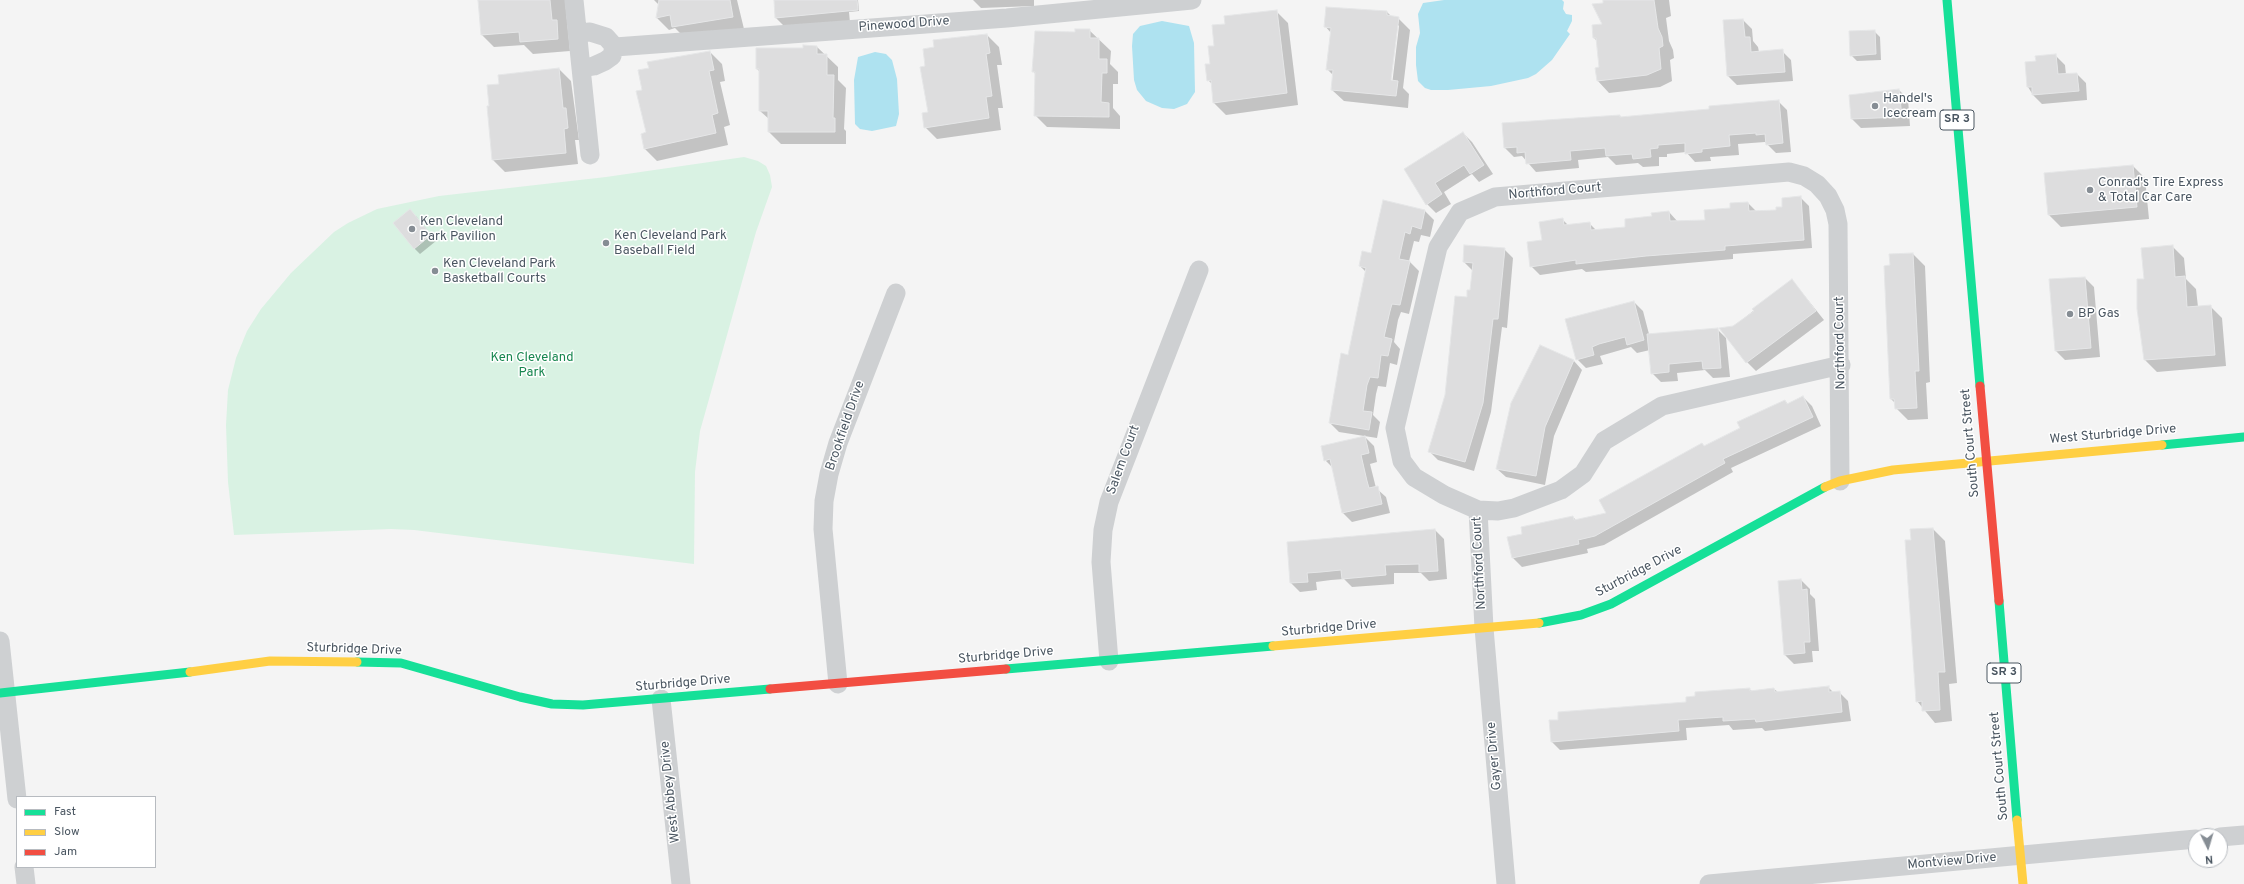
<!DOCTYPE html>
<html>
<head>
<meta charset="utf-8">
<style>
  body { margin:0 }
  #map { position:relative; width:2244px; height:884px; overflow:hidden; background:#f4f4f4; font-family:Overpass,sans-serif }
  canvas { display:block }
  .legend { position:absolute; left:16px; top:796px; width:140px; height:72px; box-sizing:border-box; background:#fff; border:1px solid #b7bbc0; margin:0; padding:5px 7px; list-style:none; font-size:12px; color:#4a5661 }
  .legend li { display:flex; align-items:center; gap:8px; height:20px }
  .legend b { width:20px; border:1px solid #b7bbc0 }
  .north { position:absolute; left:2188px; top:828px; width:40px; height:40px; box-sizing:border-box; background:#fff; border:1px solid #b7bbc0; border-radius:50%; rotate:175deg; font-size:11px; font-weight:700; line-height:16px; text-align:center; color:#4a5661 }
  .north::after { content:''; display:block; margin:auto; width:14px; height:18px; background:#868d94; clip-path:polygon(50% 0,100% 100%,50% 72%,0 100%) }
</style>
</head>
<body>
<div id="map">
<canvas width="2244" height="884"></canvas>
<ul class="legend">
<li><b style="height:5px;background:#16e098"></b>Fast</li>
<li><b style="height:5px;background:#ffcf43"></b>Slow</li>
<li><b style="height:5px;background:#f24e42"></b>Jam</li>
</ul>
<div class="north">N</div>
</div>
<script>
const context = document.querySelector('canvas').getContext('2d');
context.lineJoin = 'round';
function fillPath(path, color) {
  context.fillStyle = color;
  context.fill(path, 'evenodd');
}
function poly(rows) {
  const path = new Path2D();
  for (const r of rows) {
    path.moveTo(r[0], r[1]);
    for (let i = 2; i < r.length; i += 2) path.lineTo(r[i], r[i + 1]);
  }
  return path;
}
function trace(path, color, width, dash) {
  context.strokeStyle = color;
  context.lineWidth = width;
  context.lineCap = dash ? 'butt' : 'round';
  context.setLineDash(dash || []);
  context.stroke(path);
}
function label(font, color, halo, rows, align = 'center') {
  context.font = font + ' Overpass,sans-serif';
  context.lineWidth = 3;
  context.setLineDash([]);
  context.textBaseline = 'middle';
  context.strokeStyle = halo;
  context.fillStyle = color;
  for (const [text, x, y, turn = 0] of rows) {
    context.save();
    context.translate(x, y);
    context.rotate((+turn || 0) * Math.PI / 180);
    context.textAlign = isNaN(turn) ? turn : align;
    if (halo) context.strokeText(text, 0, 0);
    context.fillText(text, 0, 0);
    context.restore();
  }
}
const green = poly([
  [744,157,758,161,766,166,770,175,772,187,756,232,700,431,695,472,694,564,414,530,391,529,234,535,228,482,226,425,228,390,236,358,247,331,261,309,291,273,334,232,348,223,377,209,439,196,606,177]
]);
const water = poly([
  [1444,0,1562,0,1564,2,1563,9,1566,14,1572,15,1572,21,1567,31,1570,34,1552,60,1536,74,1528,78,1491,86,1448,90,1431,90,1425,88,1418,81,1416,65,1416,47,1420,33,1418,14,1423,3],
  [1162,21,1189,26,1194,43,1195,92,1187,104,1174,109,1162,108,1146,101,1137,90,1134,80,1132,46,1133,34,1140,26],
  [875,52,886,54,892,60,897,79,899,114,896,126,872,131,860,129,855,124,854,80,858,57]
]);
const shadow = poly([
  [479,0,565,0,570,51,533,54,524,45,494,47,482,35],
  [654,0,737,0,744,29,685,38,675,28,669,30,657,18,659,5],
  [775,0,858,0,859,11,849,12,850,23,788,30,776,18],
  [973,0,1034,0,1034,6,981,8],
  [1604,0,1669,0,1671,16,1666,18,1669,41,1673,50,1674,58,1670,60,1672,81,1660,87,1609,93,1598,81,1600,68,1597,41,1594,38,1604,25],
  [1276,11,1288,23,1298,105,1226,115,1214,103,1212,84,1208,80,1215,47,1226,25],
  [1387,12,1392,17,1398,18,1410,30,1403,88,1409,94,1408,108,1344,101,1332,90,1333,75,1327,69,1331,33,1325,26],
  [1397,24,1399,26,1392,85,1390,85],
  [1743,20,1752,29,1753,41,1758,47,1759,52,1782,51,1791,60,1793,81,1737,85,1728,76],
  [1089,30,1111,51,1110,64,1118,72,1118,84,1113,84,1113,108,1120,116,1120,129,1047,127,1035,115,1036,75,1033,71,1076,33],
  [1874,31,1880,37,1881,60,1857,61,1851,55],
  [987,35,999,47,1002,65,997,65,1003,108,998,108,1001,130,937,139,925,127,929,113,926,67],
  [817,47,838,67,838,80,846,88,844,129,846,131,846,144,781,144,769,132,769,119,760,111,760,72,757,69,804,49],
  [710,52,722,64,725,81,720,82,730,125,724,127,728,145,657,161,645,149,642,134,648,133,644,91],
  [2056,56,2065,65,2066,75,2077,74,2086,83,2087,100,2042,104,2033,95,2028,87,2037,62],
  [559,69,571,81,579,140,575,140,578,164,505,172,493,160,490,107,500,85],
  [1899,90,1908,99,1910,126,1861,128,1852,119],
  [1778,101,1787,110,1791,152,1776,153,1765,142,1738,144,1739,155,1710,157,1711,161,1695,162,1686,152,1667,154,1667,157,1659,157,1659,166,1643,167,1638,163,1616,165,1608,157,1578,160,1579,168,1536,172,1522,156,1514,157,1505,148,1620,116,1622,118,1710,110],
  [1463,133,1472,142,1493,174,1479,182,1472,174,1444,192,1451,204,1436,213,1427,204,1405,170],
  [2133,166,2145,178,2149,219,2061,227,2049,215],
  [1800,197,1809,206,1812,248,1733,254,1733,259,1586,272,1582,269,1540,275,1531,266,1543,241,1562,219,1568,225,1589,223,1597,231,1626,228,1669,212,1678,222,1706,221,1748,203,1757,212,1777,210],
  [1425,211,1434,220,1430,237,1421,235,1419,242,1414,241,1409,261,1419,271,1409,314,1401,312,1398,320,1394,342,1400,349,1397,365,1390,363,1386,387,1378,386,1376,394,1373,415,1380,422,1377,438,1339,432,1330,423,1349,356,1366,272,1360,266],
  [416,216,436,241,420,254,414,248],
  [2172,246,2184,258,2186,279,2196,289,2198,307,2210,306,2222,318,2226,366,2157,372,2145,360,2138,308],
  [1504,249,1513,258,1507,328,1502,327,1491,412,1474,471,1438,460,1429,451,1446,395,1468,298,1471,291,1473,271,1464,262],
  [1913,254,1925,266,1930,382,1926,383,1928,419,1908,420,1896,408,1895,403,1891,399,1891,266],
  [2085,278,2094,287,2100,357,2065,360,2056,351],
  [1792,280,1824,320,1756,371,1747,362,1733,327],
  [1634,302,1643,311,1649,334,1717,329,1726,338,1730,377,1713,378,1705,370,1677,373,1678,381,1661,382,1652,373,1650,350,1637,353,1631,347,1600,356,1603,364,1586,368,1577,359],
  [1540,347,1574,361,1582,370,1554,436,1545,485,1506,477,1497,469,1512,403],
  [1803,397,1812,406,1821,426,1731,468,1733,472,1604,545,1587,549,1588,553,1522,567,1513,558,1509,538,1523,535,1573,517,1576,520,1607,514,1702,444,1705,447,1741,429,1785,401,1788,404],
  [1365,437,1374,446,1377,462,1370,464,1376,488,1386,497,1390,513,1352,522,1343,513,1333,468,1325,460],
  [1933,529,1945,541,1957,683,1949,684,1952,721,1935,723,1917,701,1912,541],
  [1435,530,1444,539,1447,579,1429,581,1421,573,1394,573,1394,584,1352,587,1344,579,1331,580,1316,582,1317,590,1300,592,1291,583,1288,543],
  [1801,580,1810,589,1810,594,1815,599,1819,651,1812,651,1813,662,1794,664,1785,655],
  [1828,687,1834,693,1839,692,1848,701,1851,721,1765,731,1762,728,1733,730,1729,725,1686,728,1687,740,1560,750,1551,741,1687,703,1749,689,1752,691,1774,689,1778,692]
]);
const building = poly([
  [478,0,550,0,552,20,557,20,558,39,520,42,519,32,481,35,478,0],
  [659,0,730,0,733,17,672,27,670,15,656,18,659,0],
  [774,0,857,0,858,10,775,18,774,0],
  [1603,0,1654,0,1658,28,1662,37,1663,46,1659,48,1661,69,1647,75,1597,81,1595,68,1599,67,1596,38,1593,38,1592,25,1602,24,1592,4,1603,3,1603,0],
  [1326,7,1387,11,1387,15,1399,17,1391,80,1398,81,1396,96,1331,90,1333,70,1326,70,1331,28,1324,27,1326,7],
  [1277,10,1287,93,1213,103,1211,80,1207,81,1205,64,1210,64,1208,46,1214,46,1212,25,1225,24,1224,16,1277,10],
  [1743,19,1745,37,1750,37,1751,52,1783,49,1785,72,1727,76,1723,20,1743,19],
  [1075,29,1090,29,1090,38,1099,38,1099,59,1107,59,1107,73,1102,73,1101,102,1109,103,1109,117,1034,116,1035,72,1032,72,1035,31,1075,32,1075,29],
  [1875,30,1876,54,1850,56,1849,31,1875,30],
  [987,34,990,53,986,54,992,96,986,97,989,118,924,128,922,113,928,112,920,67,925,66,923,49,934,47,933,40,987,34],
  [803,45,817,46,817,54,827,54,827,75,834,75,833,118,835,118,835,132,768,132,768,111,759,111,759,69,756,69,756,48,803,48,803,45],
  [710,51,714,70,709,71,718,113,712,115,716,133,644,149,641,134,646,132,636,91,642,90,638,70,649,68,647,62,710,51],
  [2056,54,2058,74,2077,73,2079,91,2032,95,2032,87,2027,87,2025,62,2036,61,2035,56,2056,54],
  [559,68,563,108,566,108,568,128,564,129,566,153,492,160,487,106,489,106,487,85,499,84,498,75,559,68],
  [1899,89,1902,117,1851,119,1849,95,1899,89],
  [1779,100,1783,143,1766,145,1765,134,1756,135,1756,133,1729,135,1730,146,1702,149,1702,152,1685,154,1685,143,1658,145,1658,148,1650,149,1651,157,1633,159,1632,154,1606,156,1605,148,1570,151,1571,160,1526,164,1525,152,1517,153,1517,147,1504,148,1502,123,1620,115,1620,117,1709,109,1709,106,1779,100],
  [1463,132,1484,165,1470,174,1464,165,1435,183,1442,194,1426,205,1404,169,1463,132],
  [2133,165,2137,207,2048,215,2044,173,2133,165],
  [1801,196,1804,240,1725,246,1725,250,1646,256,1576,264,1576,260,1530,267,1527,242,1542,240,1539,222,1563,218,1564,225,1590,222,1591,230,1625,227,1625,219,1652,216,1651,213,1669,211,1670,221,1705,220,1704,210,1730,208,1730,203,1748,202,1749,211,1776,210,1776,207,1782,207,1782,198,1801,196],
  [1383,200,1425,210,1421,229,1412,226,1410,234,1405,232,1399,259,1410,261,1400,305,1392,304,1390,311,1384,337,1392,339,1388,356,1381,355,1378,378,1370,377,1367,385,1363,411,1372,412,1369,430,1329,423,1341,353,1348,355,1366,268,1359,266,1362,251,1371,253,1383,200],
  [410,209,431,235,414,249,393,223,410,209],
  [1464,245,1505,248,1498,319,1493,319,1483,403,1465,462,1428,452,1445,395,1455,296,1467,297,1467,290,1470,290,1473,263,1463,262,1464,245],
  [2173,245,2175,277,2185,276,2187,307,2211,305,2215,355,2144,360,2137,309,2137,279,2144,279,2141,248,2173,245],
  [1913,253,1919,371,1915,371,1917,408,1895,409,1894,399,1890,399,1884,266,1890,265,1889,254,1913,253],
  [2085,277,2091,348,2055,351,2049,279,2085,277],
  [1792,279,1816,311,1746,363,1719,328,1733,326,1754,311,1752,309,1792,279],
  [1634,301,1644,340,1627,345,1625,337,1599,344,1592,347,1594,355,1576,360,1565,319,1634,301],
  [1718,328,1721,368,1703,369,1702,361,1669,364,1669,372,1651,374,1647,334,1718,328],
  [1540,345,1574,360,1545,427,1536,476,1496,469,1511,403,1540,345],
  [1803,396,1813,417,1723,459,1725,463,1595,536,1578,540,1579,544,1512,558,1507,537,1522,534,1521,527,1573,516,1574,520,1606,513,1599,500,1702,443,1704,446,1740,428,1737,422,1785,400,1787,404,1803,396],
  [1365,436,1369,453,1361,455,1367,481,1369,488,1378,486,1382,504,1342,513,1330,459,1324,461,1321,446,1365,436],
  [1933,528,1945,672,1938,672,1940,710,1922,711,1922,701,1916,702,1905,540,1911,540,1910,529,1933,528],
  [1435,529,1438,571,1419,572,1419,564,1385,565,1386,575,1342,579,1341,570,1321,572,1307,573,1308,582,1290,583,1287,542,1435,529],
  [1801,579,1802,590,1807,589,1810,642,1804,642,1805,653,1784,655,1778,581,1801,579],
  [1829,686,1829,692,1840,691,1842,712,1756,722,1755,719,1723,721,1723,717,1678,720,1679,731,1551,742,1549,720,1558,720,1558,712,1686,702,1686,697,1695,696,1695,692,1750,688,1750,691,1774,688,1775,692,1829,686]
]);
const street = poly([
  [574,0,590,155],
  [578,33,590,32,606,37,614,46,612,56,605,61,594,66,582,68],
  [615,47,1007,18,1192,0],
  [1478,510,1498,511,1514,508,1561,490,1583,474,1604,441,1662,406,1841,365],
  [0,641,17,799],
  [1109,661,1101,562,1103,530,1109,502,1199,270],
  [838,684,823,529,824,501,829,474,838,443,896,293],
  [661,699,681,884],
  [2220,837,2244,835],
  [24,867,26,884],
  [1506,884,1484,628,1478,510,1444,495,1414,477,1402,461,1395,428,1438,247,1460,212,1495,197,1789,172,1804,176,1817,184,1828,196,1835,210,1838,224,1840,481],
  [1709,884,2196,839]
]);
const fast = poly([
  [1947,0,1980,386],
  [2162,445,2244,437],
  [1999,601,2017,820],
  [1539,623,1581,615,1611,604,1825,487],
  [357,662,401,663,520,697,552,704,583,705,770,689],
  [1006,669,1273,646],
  [0,693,190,672]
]);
const slow = poly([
  [1825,487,1840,481,1893,470,2162,445],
  [1273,646,1539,623],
  [190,672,270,661,357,662],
  [2017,820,2023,884]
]);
const jam = poly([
  [1980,386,1999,601],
  [770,689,1006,669]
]);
const markers = [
  [1875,106,4,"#868d94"],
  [2090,190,4,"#868d94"],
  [412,229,4,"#868d94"],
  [606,243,4,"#868d94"],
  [435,271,4,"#868d94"],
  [2070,314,4,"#868d94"]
];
const shields = [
  [1957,120,34],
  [2004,673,34]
];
const shieldNames = [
  ["SR 3",1957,120],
  ["SR 3",2004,673]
];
const streetNames = [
  ["Pinewood Drive",904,25,-4],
  ["Northford Court",1555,192,-5],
  ["Northford Court",1841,343,-91],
  ["Brookfield Drive",846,426,-71],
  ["West Sturbridge Drive",2113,435,-5],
  ["South Court Street",1971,443,-95],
  ["Salem Court",1124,460,-70],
  ["Northford Court",1480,563,-93],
  ["Sturbridge Drive",1639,572,-28],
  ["Sturbridge Drive",1329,629,-5],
  ["Sturbridge Drive",354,650,2],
  ["Sturbridge Drive",1006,656,-5],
  ["Sturbridge Drive",683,684,-5],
  ["Gayer Drive",1495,756,-95],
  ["South Court Street",2000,766,-95],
  ["West Abbey Drive",671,792,-96],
  ["Montview Drive",1952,862,-5]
];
const poiNames = [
  ["Handel's",1883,99],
  ["Icecream",1883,114],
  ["Conrad's Tire Express",2098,183],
  ["& Total Car Care",2098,198],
  ["Ken Cleveland",420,222],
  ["Park Pavilion",420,237],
  ["Ken Cleveland Park",614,236],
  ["Baseball Field",614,251],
  ["Ken Cleveland Park",443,264],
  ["Basketball Courts",443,279],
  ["BP Gas",2078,314]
];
const parkNames = [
  ["Ken Cleveland",532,358],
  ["Park",532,373]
];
fillPath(green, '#d9f2e3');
fillPath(water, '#aee2f0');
fillPath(shadow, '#0003');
fillPath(building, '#ddddde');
trace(building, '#e5e6e7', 1);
trace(street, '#ced0d2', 19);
trace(fast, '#16e098', 9);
trace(slow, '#ffcf43', 9);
trace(jam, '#f24e42', 9);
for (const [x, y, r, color] of markers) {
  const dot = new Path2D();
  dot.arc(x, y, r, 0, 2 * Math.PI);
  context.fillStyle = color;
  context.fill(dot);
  trace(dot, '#fff', 1.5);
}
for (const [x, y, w] of shields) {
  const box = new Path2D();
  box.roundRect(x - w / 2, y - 10, w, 20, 3);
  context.fillStyle = '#fff';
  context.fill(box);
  trace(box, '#4a5661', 1);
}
label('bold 12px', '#4a5661', null, shieldNames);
label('13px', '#4a5661', '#fff', streetNames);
label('13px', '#4a5661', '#fff', poiNames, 'left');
label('13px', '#17864f', '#fff', parkNames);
</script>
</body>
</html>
